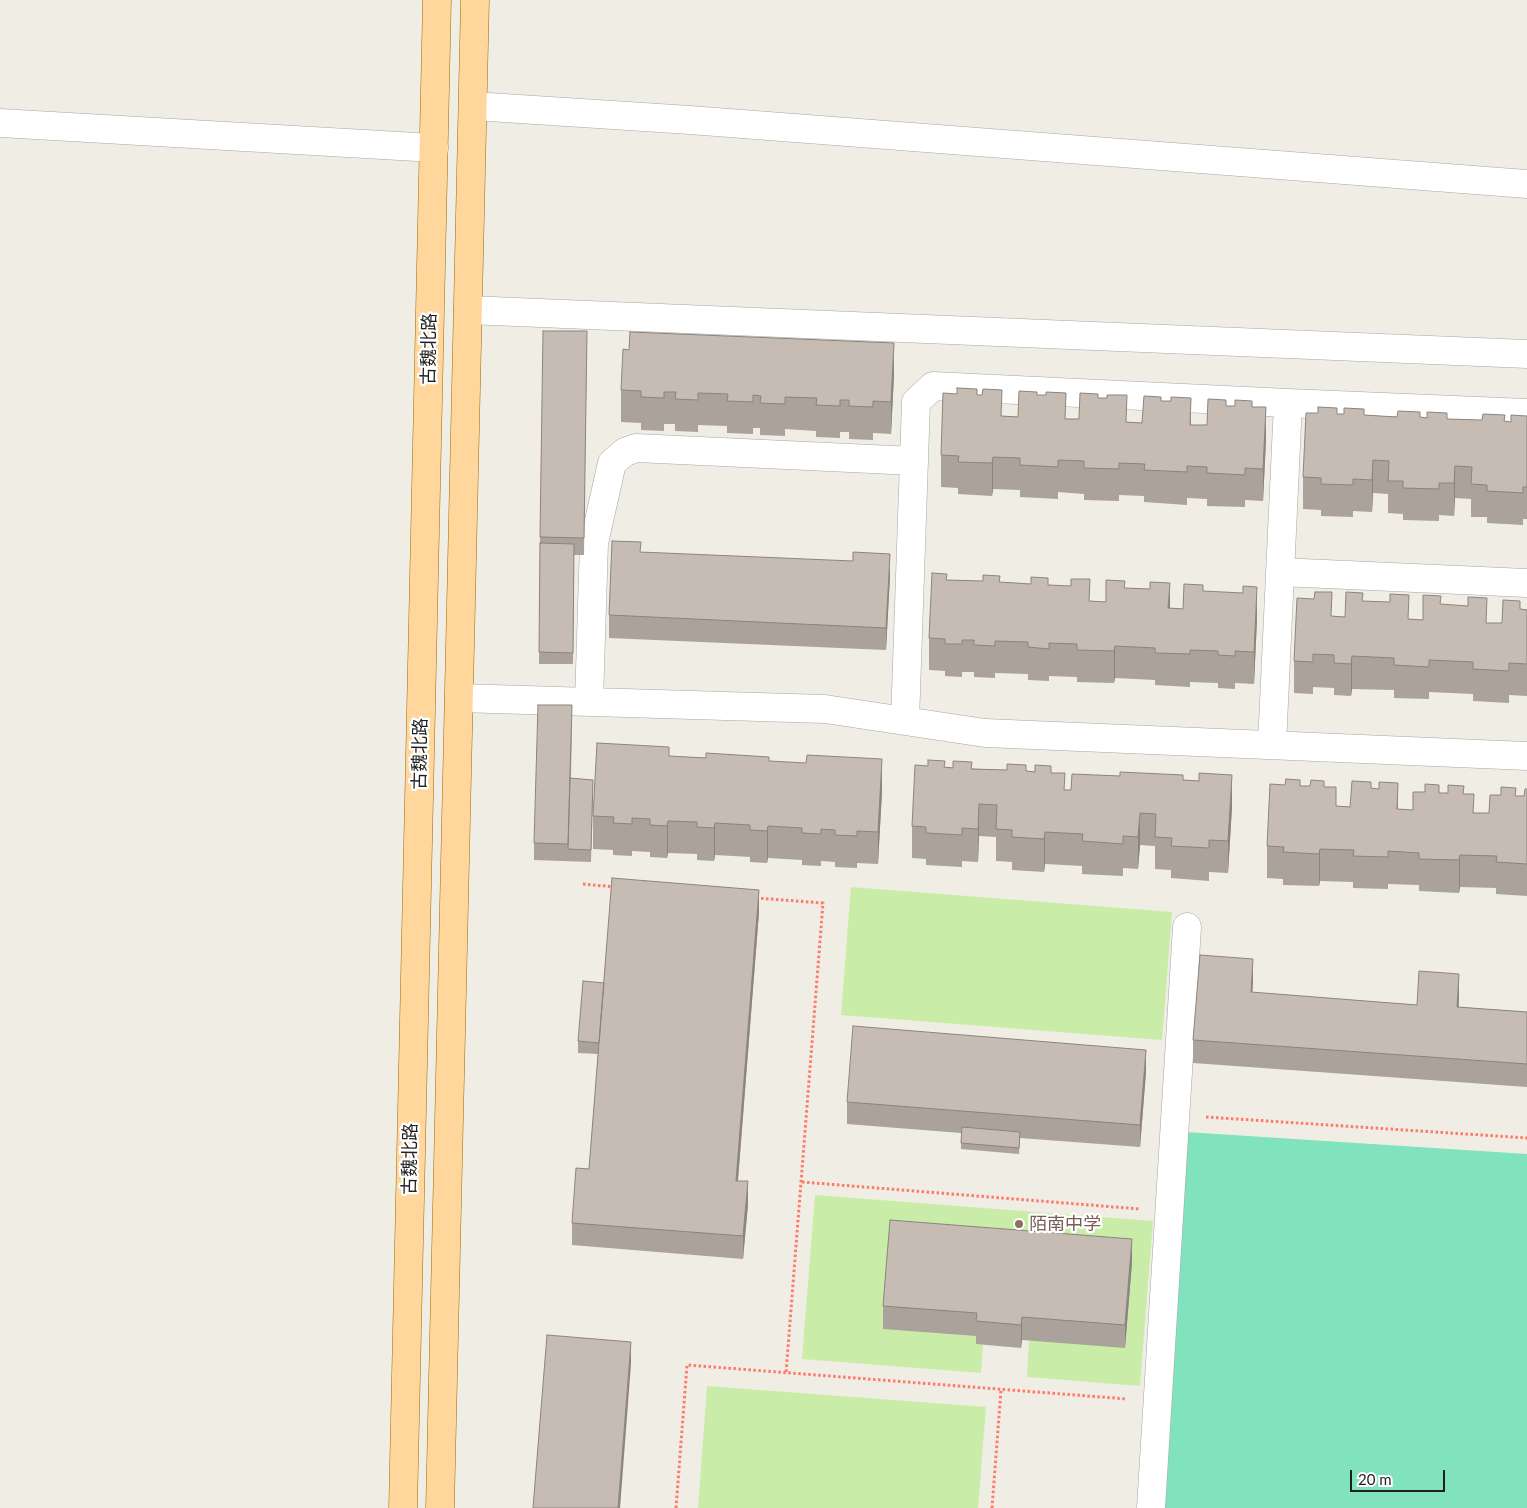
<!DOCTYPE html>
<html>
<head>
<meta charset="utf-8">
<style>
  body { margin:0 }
  #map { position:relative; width:1527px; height:1508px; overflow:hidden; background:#f0ede5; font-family:Lato,sans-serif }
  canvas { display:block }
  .scale { position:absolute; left:1350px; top:1470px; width:95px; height:22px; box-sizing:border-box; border:2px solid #1f1f1f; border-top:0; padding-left:6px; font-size:15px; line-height:18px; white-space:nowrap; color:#1f1f1f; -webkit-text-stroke:4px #fff; paint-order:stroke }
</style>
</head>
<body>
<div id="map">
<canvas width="1527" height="1508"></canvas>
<div class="scale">20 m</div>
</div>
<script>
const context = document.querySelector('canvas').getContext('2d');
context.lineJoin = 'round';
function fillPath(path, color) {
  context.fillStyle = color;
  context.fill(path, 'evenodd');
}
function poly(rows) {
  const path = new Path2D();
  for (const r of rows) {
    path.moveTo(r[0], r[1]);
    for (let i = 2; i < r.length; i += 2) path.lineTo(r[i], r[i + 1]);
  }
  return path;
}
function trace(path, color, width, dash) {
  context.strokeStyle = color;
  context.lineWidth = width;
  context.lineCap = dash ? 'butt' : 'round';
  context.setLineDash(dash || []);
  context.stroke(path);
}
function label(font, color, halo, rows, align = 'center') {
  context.font = font + ' Lato,"Noto Sans SC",sans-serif';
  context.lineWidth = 4.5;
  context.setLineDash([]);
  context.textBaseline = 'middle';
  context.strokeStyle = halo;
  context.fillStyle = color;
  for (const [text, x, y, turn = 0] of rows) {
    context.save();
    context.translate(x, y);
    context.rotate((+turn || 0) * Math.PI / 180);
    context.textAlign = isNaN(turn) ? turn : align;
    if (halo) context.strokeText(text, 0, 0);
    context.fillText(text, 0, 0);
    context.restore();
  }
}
const grass = poly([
  [851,887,1172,912,1162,1040,841,1015],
  [815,1195,1153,1221,1140,1386,1027,1377,1029,1340,883,1329,977,1336,983,1345,981,1373,802,1359],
  [707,1386,986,1407,978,1508,698,1508]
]);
const pitch = poly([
  [1186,1132,1527,1154,1527,1508,1162,1508]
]);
const path = poly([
  [583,884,615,887],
  [756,898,823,903,786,1373],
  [1206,1117,1527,1138],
  [802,1182,1140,1209],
  [676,1508,687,1365,1127,1399],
  [992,1508,1001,1390]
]);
const minor = poly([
  [473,106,690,120,1527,184],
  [0,123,434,148],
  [468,310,1527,354],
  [1280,572,1527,583],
  [459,698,825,709,985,733,1527,756],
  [589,702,594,543,612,463,625,452,636,448,914,461],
  [905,721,916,402,933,386,1288,403,1527,413],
  [1272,745,1288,403],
  [1151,1508,1187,927]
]);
const major = poly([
  [403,1508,437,0],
  [440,1508,475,0]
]);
const wall = poly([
  [587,331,584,555,574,555,573,664,539,664,540,537],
  [894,375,891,434,873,433,873,440,849,439,849,432,840,432,840,438,816,437,816,431,785,429,785,436,760,435,760,428,753,428,753,434,727,433,727,426,698,425,698,432,675,431,675,424,664,424,664,431,641,430,641,423,621,422,621,390],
  [977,395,1002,416,1018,417,1037,395,1066,419,1079,419,1098,398,1127,422,1142,423,1161,401,1191,425,1207,425,1226,406,1252,407,1266,440,1263,501,1245,500,1245,507,1207,506,1207,499,1187,498,1187,505,1144,502,1144,496,1119,495,1119,501,1084,500,1084,494,1058,492,1058,499,1020,497,1020,490,993,489,992,496,958,494,958,488,941,487,941,455],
  [1337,414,1511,422,1527,416,1527,519,1523,519,1523,525,1487,523,1487,517,1471,517,1471,499,1455,498,1454,516,1439,515,1439,521,1403,520,1403,514,1388,513,1388,494,1373,493,1372,512,1353,511,1353,517,1321,516,1321,510,1303,509,1303,477],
  [641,552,890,576,886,650,609,638,609,615],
  [947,580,1048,585,1090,601,1106,602,1125,588,1170,608,1183,609,1203,591,1257,619,1254,684,1235,683,1235,689,1218,688,1218,683,1190,682,1190,687,1155,685,1155,680,1115,678,1114,683,1077,682,1077,677,1049,676,1049,681,1028,680,1028,674,995,673,995,678,974,677,974,672,962,672,962,677,945,676,945,671,929,670,929,638],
  [1314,599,1332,616,1345,617,1363,601,1409,619,1423,620,1441,605,1487,623,1502,623,1520,609,1527,610,1527,696,1509,695,1509,703,1473,701,1473,694,1429,692,1429,699,1394,698,1394,690,1352,689,1351,696,1334,695,1334,688,1313,687,1313,694,1294,693,1294,661],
  [572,723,571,778,593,780,591,862,534,860,534,843],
  [669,756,769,761,882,791,878,864,857,863,857,868,835,867,835,862,821,861,821,866,802,865,802,860,768,858,767,863,750,862,750,857,715,855,714,861,697,860,697,854,668,853,667,858,650,857,650,852,632,851,632,856,613,855,613,850,593,849,593,816],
  [945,767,1051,773,1065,790,1071,790,1183,780,1232,807,1228,873,1209,872,1209,881,1171,878,1171,870,1155,869,1155,846,1140,845,1138,869,1123,868,1123,876,1082,874,1082,866,1045,864,1044,872,1012,870,1012,862,996,861,996,837,979,836,978,862,962,861,962,867,926,865,926,859,912,858,912,826],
  [1300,786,1336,806,1350,807,1371,788,1398,809,1413,810,1439,793,1464,794,1474,813,1489,813,1516,796,1524,796,1527,789,1527,896,1496,894,1496,888,1460,887,1459,893,1419,891,1419,885,1388,884,1388,889,1353,888,1353,882,1320,881,1319,886,1283,885,1283,879,1267,878,1267,846],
  [759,912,738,1181,748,1204,743,1259,572,1245,572,1223,589,1169,598,1054,578,1053,578,1041,604,983],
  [1253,982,1252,993,1417,1005,1459,997,1459,1007,1527,1012,1527,1087,1193,1063,1193,1040],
  [1146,1072,1140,1147,1020,1138,1019,1154,961,1149,961,1133,847,1124,847,1102],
  [1132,1262,1125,1348,1022,1340,1021,1348,976,1344,976,1336,883,1329,883,1306]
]);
const shadedWall = poly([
  [894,343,894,375,891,434,891,402],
  [1191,398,1191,431,1190,425],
  [1266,407,1266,440,1263,501,1263,469],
  [993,457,993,489,992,496,992,463],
  [1373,460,1373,493,1372,512,1372,480],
  [1455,466,1455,498,1454,516,1454,483],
  [890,554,890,576,886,650,886,628],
  [1170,583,1170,615,1168,608],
  [1257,587,1257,619,1254,684,1254,652],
  [1115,646,1115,678,1114,683,1114,651],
  [1352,656,1352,689,1351,696,1351,664],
  [882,759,882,791,878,864,878,832],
  [1232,775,1232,807,1228,873,1228,841],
  [1398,783,1398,816,1397,809],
  [979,804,979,836,978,862,978,829],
  [1140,813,1140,845,1138,869,1138,837],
  [668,821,668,853,667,858,667,826],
  [715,823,715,855,714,861,714,828],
  [768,826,768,858,767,863,767,831],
  [1045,832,1045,864,1044,872,1044,839],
  [1320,849,1320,881,1319,886,1319,854],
  [1460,855,1460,887,1459,893,1459,860],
  [759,890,759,912,736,1203,736,1181],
  [1253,959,1253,982,1251,1015,1251,992],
  [1459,974,1459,997,1457,1030,1457,1007],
  [1146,1050,1146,1072,1140,1147,1140,1125],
  [748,1181,748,1204,743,1259,743,1236],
  [1132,1239,1132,1262,1125,1348,1125,1325],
  [1022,1317,1022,1340,1021,1348,1021,1325],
  [631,1342,631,1364,620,1508,618,1508]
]);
const building = poly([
  [543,331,587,331,584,538,540,537,543,331],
  [630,332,894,343,891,402,873,401,873,407,849,406,849,400,840,400,840,406,816,405,817,398,785,397,785,404,760,403,761,396,753,395,753,402,727,401,728,394,698,393,698,400,675,399,676,392,664,392,664,398,641,397,641,391,621,390,623,349,629,350,630,332],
  [957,388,977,389,977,395,982,395,983,389,1002,390,1001,416,1018,417,1019,391,1037,392,1037,395,1046,395,1046,392,1066,393,1065,419,1079,419,1080,393,1098,394,1098,398,1107,398,1107,395,1127,395,1126,422,1142,423,1144,396,1161,397,1161,401,1171,401,1171,397,1191,398,1190,425,1207,425,1208,399,1226,400,1226,406,1235,406,1235,400,1252,401,1252,407,1266,407,1263,469,1245,468,1245,475,1207,473,1207,467,1187,466,1187,472,1144,470,1145,464,1119,463,1119,469,1084,468,1084,461,1058,460,1058,467,1020,465,1020,458,993,457,992,463,958,462,959,456,941,455,943,393,957,394,957,388],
  [1318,407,1337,408,1337,414,1344,414,1344,408,1364,409,1364,415,1397,417,1398,411,1420,412,1420,417,1427,418,1427,412,1447,413,1447,419,1482,420,1483,414,1505,415,1504,421,1511,422,1511,415,1527,416,1527,487,1523,487,1523,493,1487,491,1487,485,1471,484,1472,467,1455,466,1454,483,1439,483,1439,489,1403,488,1403,481,1388,481,1389,461,1373,460,1372,480,1353,479,1353,485,1321,484,1321,478,1303,477,1306,413,1318,413,1318,407],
  [612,541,641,542,640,552,853,561,853,552,890,554,886,628,609,615,612,541],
  [540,543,574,544,573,653,539,652,540,543],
  [932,573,947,574,946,580,983,581,983,575,1000,576,999,582,1031,584,1031,577,1048,578,1048,585,1071,586,1071,579,1090,579,1089,601,1106,602,1106,580,1125,581,1124,588,1150,589,1150,582,1170,583,1168,608,1183,609,1184,584,1203,585,1203,591,1243,593,1243,586,1257,587,1254,652,1235,651,1235,656,1218,655,1218,651,1190,650,1190,654,1155,653,1155,648,1115,646,1114,651,1077,650,1077,644,1049,643,1049,649,1028,647,1028,642,995,641,995,646,974,645,974,640,962,640,962,644,945,644,945,639,929,638,932,573],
  [1315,592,1332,592,1331,616,1345,617,1346,592,1363,593,1362,601,1390,602,1390,594,1409,595,1408,619,1423,620,1423,595,1441,596,1440,604,1468,606,1468,597,1487,598,1486,623,1502,623,1503,600,1520,601,1520,609,1527,610,1527,664,1509,663,1509,671,1473,669,1473,662,1429,660,1429,667,1394,665,1394,658,1352,656,1351,664,1334,663,1334,655,1313,654,1313,662,1294,661,1297,598,1314,599,1315,592],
  [538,705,572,705,568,844,534,843,538,705],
  [597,743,669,747,669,756,706,758,706,753,769,757,769,761,806,763,807,755,882,759,878,832,857,831,857,836,835,835,835,830,821,829,821,834,802,833,802,828,768,826,767,831,750,830,750,825,715,823,714,828,697,827,697,822,668,821,667,826,650,825,650,819,632,818,632,824,613,823,614,817,593,816,597,743],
  [928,760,945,761,944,767,953,768,953,761,972,762,971,769,1007,770,1007,764,1026,765,1026,771,1035,772,1035,765,1051,766,1051,773,1065,773,1064,790,1071,790,1072,774,1120,776,1120,772,1183,775,1183,780,1199,781,1199,773,1232,775,1228,841,1209,840,1209,848,1171,846,1172,838,1155,837,1156,814,1140,813,1138,837,1123,836,1123,844,1082,841,1083,834,1045,832,1044,839,1012,837,1012,830,996,829,997,805,979,804,978,829,962,828,962,835,926,833,926,827,912,826,915,765,928,766,928,760],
  [570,778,593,780,591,850,568,849,570,778],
  [1286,779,1300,780,1300,786,1310,786,1311,780,1324,781,1324,787,1336,787,1336,806,1350,807,1352,781,1371,782,1371,788,1379,789,1379,782,1398,783,1397,809,1413,810,1413,792,1425,792,1425,784,1439,785,1439,793,1448,793,1448,785,1464,786,1463,794,1474,794,1473,813,1489,813,1490,795,1501,795,1501,787,1516,788,1515,796,1524,796,1525,789,1527,789,1527,864,1496,862,1497,856,1460,855,1459,860,1419,859,1419,853,1388,851,1388,857,1353,856,1354,850,1320,849,1319,854,1283,852,1284,847,1267,846,1270,784,1285,785,1286,779],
  [612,878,759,890,736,1181,748,1181,743,1236,572,1223,576,1168,589,1169,612,878],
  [1200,955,1253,959,1251,992,1417,1005,1419,971,1459,974,1457,1007,1527,1012,1527,1064,1193,1040,1200,955],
  [583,981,604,983,599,1043,578,1041,583,981],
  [853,1026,1146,1050,1140,1125,847,1102,853,1026],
  [962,1127,1020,1132,1019,1148,961,1143,962,1127],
  [890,1220,1132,1239,1125,1325,1022,1317,1021,1325,976,1321,977,1313,883,1306,890,1220],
  [547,1335,631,1342,618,1508,533,1508,547,1335]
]);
const markers = [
  [1019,1224,5,"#8d6e63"]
];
const streetNames = [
  ["古魏北路",429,349,-89],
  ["古魏北路",420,754,-89],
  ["古魏北路",410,1159,-89]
];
const educationNames = [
  ["陌南中学",1029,1224]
];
fillPath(grass, '#c9eda9');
fillPath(pitch, '#80e3be');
trace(minor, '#a6a6a6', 29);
trace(major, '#9b6a00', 29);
trace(path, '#ff7a68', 3, [2.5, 2.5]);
trace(minor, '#fff', 28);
trace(major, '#ffd69c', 28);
fillPath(wall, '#aaa29b');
fillPath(shadedWall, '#8b847e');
fillPath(building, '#c6bcb4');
trace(building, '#8b847e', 1);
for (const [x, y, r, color] of markers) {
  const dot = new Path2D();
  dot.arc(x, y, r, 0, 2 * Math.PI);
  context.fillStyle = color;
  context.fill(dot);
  trace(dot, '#fff', 2);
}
label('18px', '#1f1f1f', '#fff', streetNames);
label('18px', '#785e54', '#fff', educationNames, 'left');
</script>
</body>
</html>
